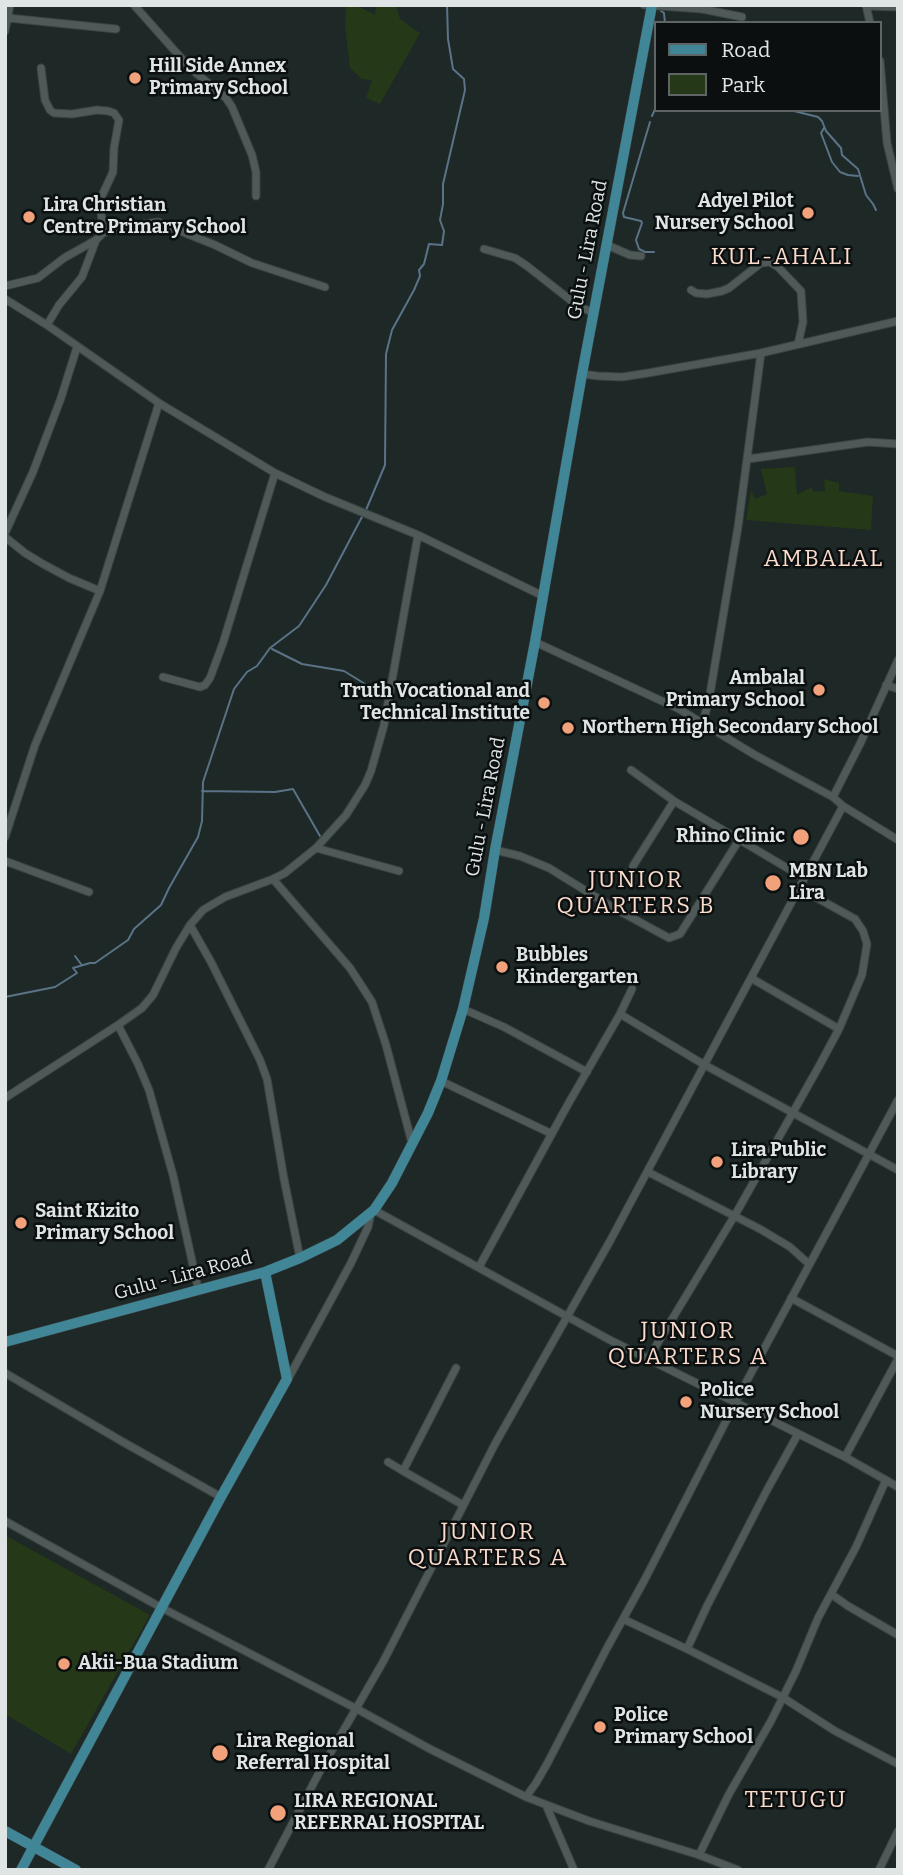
<!DOCTYPE html>
<html>
<head>
<meta charset="utf-8">
<style>
  body { margin:0 }
  #map { position:relative; width:903px; height:1875px; overflow:hidden; background:#1d2827; font-family:Bitter,serif }
  canvas { display:block }
  .frame { position:absolute; inset:0; border:7px solid #dee5e4; pointer-events:none }
  .legend { position:absolute; left:654px; top:21px; width:228px; height:91px; box-sizing:border-box; background:#0b0f0f; border:2px solid #5f6564; margin:0; padding:9px 12px; list-style:none; font-size:21px; color:#dee5e4 }
  .legend li { display:flex; align-items:center; gap:14px; height:35px }
  .legend b { width:35px; border:2px solid #5f6564 }
</style>
</head>
<body>
<div id="map">
<canvas width="903" height="1875"></canvas>
<div class="frame"></div>
<ul class="legend">
<li><b style="height:9px;background:#418697"></b>Road</li>
<li><b style="height:19px;background:#253817"></b>Park</li>
</ul>
</div>
<script>
const context = document.querySelector('canvas').getContext('2d');
context.lineJoin = 'round';
function fillPath(path, color) {
  context.fillStyle = color;
  context.fill(path, 'evenodd');
}
function poly(rows) {
  const path = new Path2D();
  for (const r of rows) {
    path.moveTo(r[0], r[1]);
    for (let i = 2; i < r.length; i += 2) path.lineTo(r[i], r[i + 1]);
  }
  return path;
}
function trace(path, color, width, dash) {
  context.strokeStyle = color;
  context.lineWidth = width;
  context.lineCap = dash ? 'butt' : 'round';
  context.setLineDash(dash || []);
  context.stroke(path);
}
function label(font, color, halo, rows, align = 'center') {
  context.font = font + ' Bitter,serif';
  context.lineWidth = 5;
  context.setLineDash([]);
  context.textBaseline = 'middle';
  context.strokeStyle = halo;
  context.fillStyle = color;
  for (const [text, x, y, turn = 0] of rows) {
    context.save();
    context.translate(x, y);
    context.rotate((+turn || 0) * Math.PI / 180);
    context.textAlign = isNaN(turn) ? turn : align;
    if (halo) context.strokeText(text, 0, 0);
    context.fillText(text, 0, 0);
    context.restore();
  }
}
const green = poly([
  [346,5,356,5,375,15,376,5,396,5,400,19,420,33,380,104,366,98,372,80,362,79,350,68,345,26],
  [795,467,797,495,812,487,813,492,825,491,824,479,839,483,839,491,873,496,871,530,746,520,751,490,755,499,767,494,761,469],
  [5,1535,150,1615,71,1754,5,1714]
]);
const stream = poly([
  [661,11,664,13,665,23],
  [790,110,818,117,822,121,826,131,841,148,842,155,858,169,866,195,873,204,876,210],
  [652,116,656,107],
  [650,122,623,213,624,217,641,221,642,223,636,240,639,249,645,252,654,252],
  [824,128,821,133,832,162,840,172,848,175,858,176],
  [366,510,385,465,386,354,392,330,414,290,420,276,419,270,424,264,429,244,442,245,444,231,440,220,443,204,443,184,465,90,464,79,453,69,448,39,447,5],
  [272,649,302,664,344,671,383,695],
  [202,791,275,792,293,789,320,836],
  [75,956,81,964],
  [5,997,55,987,77,973,73,968,90,963,95,963,128,940,134,929,161,905,169,888,198,837,202,821,203,782,234,689,247,672,257,666,270,648,299,626,326,585,363,515]
]);
const minor = poly([
  [134,5,190,68,226,98,232,107,252,155,256,172,256,196],
  [644,5,702,9,742,17],
  [866,5,870,23],
  [866,6,898,7],
  [8,18,116,29],
  [5,31,10,5],
  [880,61,887,143,898,189],
  [41,68,45,100,50,110,54,113,72,114,97,110,108,111,114,113,119,120,114,148,113,172,100,200,103,233],
  [607,245,630,255,641,256],
  [484,249,515,258,527,266,578,306,594,313],
  [5,286,38,278,64,258,96,240,103,233,124,227,158,222,215,245,252,263,325,287],
  [691,290,696,293,707,294,722,291,729,288,761,263,770,262,778,267,801,291,803,322,798,344],
  [5,299,47,325,159,403,275,473,325,497,418,535,543,596],
  [47,325,59,305,82,277,96,240],
  [582,374,598,376,622,377,648,373,761,353,898,321],
  [748,459,868,442,898,444],
  [5,533,33,472,61,398,77,347],
  [5,537,25,553,43,564,69,578,100,591],
  [535,642,679,709,755,755,833,797,843,806,898,840],
  [163,677,200,687,205,685,210,678,223,643,275,473],
  [886,685,898,689],
  [703,722,709,700,738,527,761,353],
  [631,770,674,801,804,878],
  [833,797,860,744,898,660],
  [5,837,35,745,100,591,159,403],
  [316,848,399,871],
  [495,850,520,856,549,868,612,907,669,938,680,934,739,840],
  [5,861,89,892],
  [633,866,674,801],
  [273,879,350,968,372,1002,386,1045,412,1143],
  [190,925,211,962,260,1060,267,1079,284,1179,300,1258],
  [751,978,839,1029],
  [463,1009,504,1027,587,1072],
  [620,1014,703,1064,898,1170],
  [118,1025,138,1064,149,1090,173,1175,198,1288],
  [441,1081,552,1134],
  [5,1098,118,1025,142,1008,153,995,176,948,190,925,203,910,225,897,273,879,285,873,316,848,346,815,365,785,371,771,384,725,418,535],
  [648,1172,760,1229,790,1247,809,1264],
  [374,1210,608,1339,845,1457,898,1487],
  [479,1267,567,1106,620,1014,632,989],
  [791,1298,898,1356],
  [648,1359,735,1215,818,1068,839,1029,862,975,867,944,863,931,855,919,799,888],
  [5,1373,123,1442,221,1497],
  [288,1379,351,1263,368,1227,371,1213],
  [798,1434,767,1490,707,1606,687,1649,782,1697,835,1731,898,1764],
  [845,1457,898,1359],
  [388,1462,403,1471,456,1368],
  [403,1471,463,1505],
  [5,1521,162,1608,357,1709,430,1749,526,1797,589,1821,699,1855,738,1870],
  [831,1594,848,1606,898,1635],
  [623,1619,687,1649],
  [526,1797,536,1783,547,1764,607,1648,644,1581,743,1388,898,1100],
  [546,1805,574,1870],
  [699,1855,729,1794,771,1721,796,1671,818,1618,856,1547,886,1480],
  [268,1870,320,1771,383,1662,495,1444,610,1241,843,806],
  [879,1870,898,1831]
]);
const major = poly([
  [5,1342,265,1272,300,1258,337,1240,374,1210,392,1183,428,1113,441,1081,463,1009,484,918,495,850,535,642,582,374,652,5],
  [5,1831,76,1870],
  [21,1870,221,1497,287,1379,265,1272]
]);
const markers = [
  [135,78,7,"#f1a27b"],
  [808,213,7,"#f1a27b"],
  [29,217,7,"#f1a27b"],
  [819,690,7,"#f1a27b"],
  [544,703,7,"#f1a27b"],
  [568,728,7,"#f1a27b"],
  [801,837,9,"#f1a27b"],
  [773,883,9,"#f1a27b"],
  [502,967,7,"#f1a27b"],
  [717,1162,7,"#f1a27b"],
  [21,1223,7,"#f1a27b"],
  [686,1402,7,"#f1a27b"],
  [64,1664,7,"#f1a27b"],
  [600,1727,7,"#f1a27b"],
  [220,1753,9,"#f1a27b"],
  [278,1813,9,"#f1a27b"]
];
const poiNames = [
  ["Hill Side Annex",149,67],
  ["Primary School",149,89],
  ["Adyel Pilot",794,202,"right"],
  ["Nursery School",794,224,"right"],
  ["Lira Christian",43,206],
  ["Centre Primary School",43,228],
  ["Ambalal",805,679,"right"],
  ["Primary School",805,701,"right"],
  ["Truth Vocational and",530,692,"right"],
  ["Technical Institute",530,714,"right"],
  ["Northern High Secondary School",582,728],
  ["Rhino Clinic",785,837,"right"],
  ["MBN Lab",789,872],
  ["Lira",789,894],
  ["Bubbles",516,956],
  ["Kindergarten",516,978],
  ["Lira Public",731,1151],
  ["Library",731,1173],
  ["Saint Kizito",35,1212],
  ["Primary School",35,1234],
  ["Police",700,1391],
  ["Nursery School",700,1413],
  ["Akii-Bua Stadium",78,1664],
  ["Police",614,1716],
  ["Primary School",614,1738],
  ["Lira Regional",236,1742],
  ["Referral Hospital",236,1764],
  ["LIRA REGIONAL",294,1802],
  ["REFERRAL HOSPITAL",294,1824]
];
const streetNames = [
  ["Gulu - Lira Road",588,250,-79],
  ["Gulu - Lira Road",486,807,-79],
  ["Gulu - Lira Road",183,1276,-15]
];
const quarterNames = [
  ["KUL-AHALI",782,258],
  ["AMBALAL",824,560],
  ["JUNIOR",636,881],
  ["QUARTERS B",636,907],
  ["JUNIOR",688,1332],
  ["QUARTERS A",688,1358],
  ["JUNIOR",488,1533],
  ["QUARTERS A",488,1559],
  ["TETUGU",796,1801]
];
fillPath(green, '#253817');
trace(stream, '#5b7387', 2);
trace(minor, '#3b4343', 9);
trace(major, '#3b4343', 11);
trace(minor, '#4e5958', 7);
trace(major, '#418697', 10);
for (const [x, y, r, color] of markers) {
  const dot = new Path2D();
  dot.arc(x, y, r, 0, 2 * Math.PI);
  context.fillStyle = color;
  context.fill(dot);
  trace(dot, '#0b0f0f', 2.5);
}
label('bold 19px', '#dee5e4', '#0b0f0f', poiNames, 'left');
label('19px', '#dee5e4', '#0b0f0f', streetNames);
context.letterSpacing = '2px';
label('23px', '#fadbcc', '#0b0f0f', quarterNames);
context.letterSpacing = '0px';
</script>
</body>
</html>
